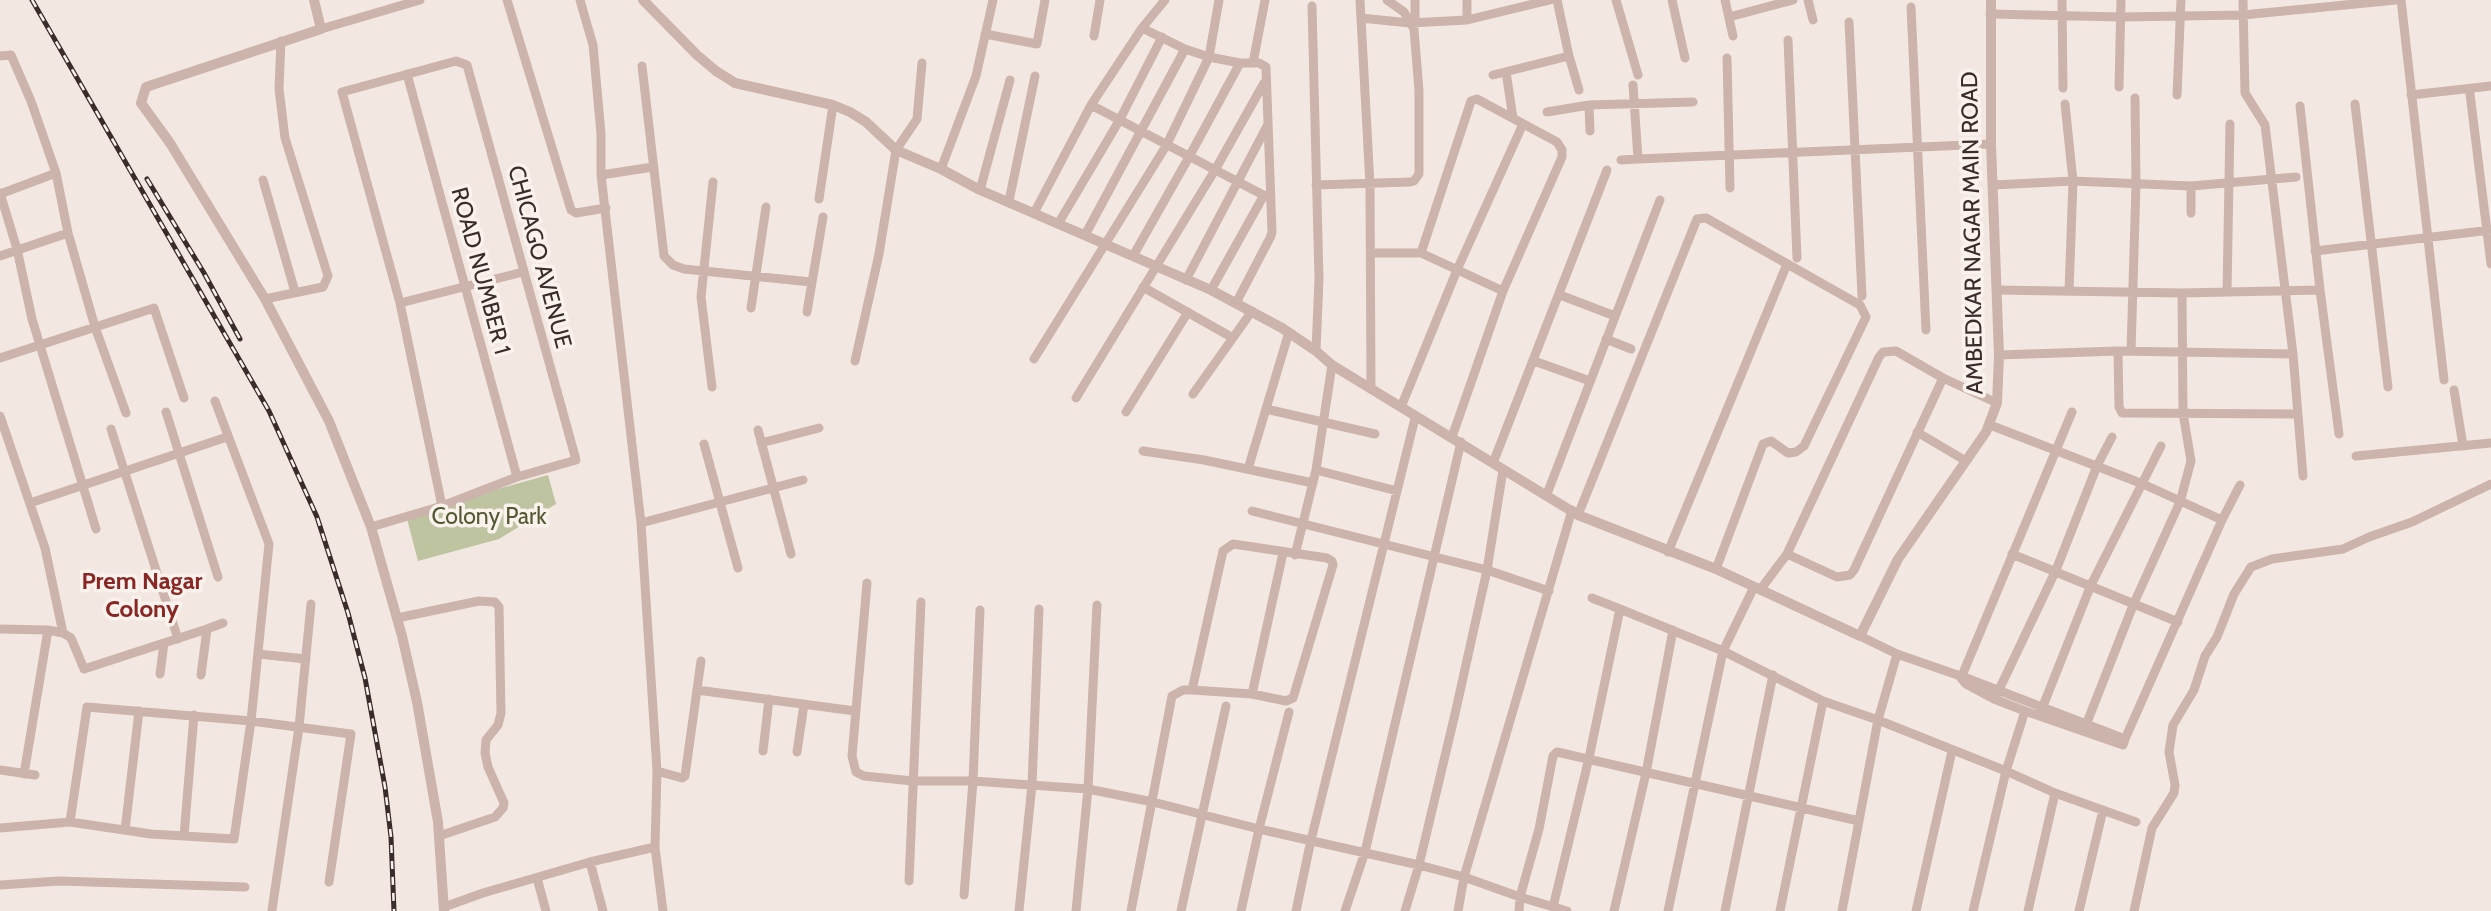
<!DOCTYPE html>
<html>
<head>
<meta charset="utf-8">
<style>
  body { margin:0 }
  canvas { display:block; background:#f3e7e1 }
</style>
</head>
<body>
<canvas width="2491" height="911"></canvas>
<script>
const context = document.querySelector('canvas').getContext('2d');
context.lineJoin = 'round';
function fillPath(path, color) {
  context.fillStyle = color;
  context.fill(path, 'evenodd');
}
function poly(rows) {
  const path = new Path2D();
  for (const r of rows) {
    path.moveTo(r[0], r[1]);
    for (let i = 2; i < r.length; i += 2) path.lineTo(r[i], r[i + 1]);
  }
  return path;
}
function trace(path, color, width, dash) {
  context.strokeStyle = color;
  context.lineWidth = width;
  context.lineCap = dash ? 'butt' : 'round';
  context.setLineDash(dash || []);
  context.stroke(path);
}
function label(font, color, halo, rows, align = 'center') {
  context.font = font + ' Cabin,sans-serif';
  context.lineWidth = 7;
  context.setLineDash([]);
  context.textBaseline = 'middle';
  context.strokeStyle = halo;
  context.fillStyle = color;
  for (const [text, x, y, turn = 0] of rows) {
    context.save();
    context.translate(x, y);
    context.rotate((+turn || 0) * Math.PI / 180);
    context.textAlign = isNaN(turn) ? turn : align;
    if (halo) context.strokeText(text, 0, 0);
    context.fillText(text, 0, 0);
    context.restore();
  }
}
const green = poly([
  [548,475,556,504,499,539,418,561,406,515]
]);
const minor = poly([
  [507,0,571,210,576,213,606,208],
  [580,0,593,45,601,134,601,175,641,523,657,771,655,847,663,911],
  [1360,0,1370,185,1371,389],
  [1415,0,1415,22],
  [1467,0,1467,20],
  [1616,0,1638,75],
  [1672,0,1685,58],
  [1725,0,1733,36],
  [1808,0,1813,20],
  [2062,0,2063,88],
  [2243,0,2245,93,2265,125,2293,354],
  [2401,0,2444,380],
  [1312,6,1319,278,1316,351],
  [1911,7,1926,330],
  [1990,14,2121,17,2243,15,2396,0],
  [1729,17,1793,0],
  [1361,18,1410,23,1467,20,1550,0],
  [1849,22,1862,296],
  [1142,28,1185,49,1209,57,1240,63,1259,63,1266,67,1272,232,1270,238,1236,303],
  [321,29,420,0],
  [985,34,1037,44,1045,0],
  [1094,36,1100,0],
  [1788,40,1797,258],
  [0,56,11,55,31,101,56,173,68,233,95,327,126,413],
  [1569,56,1579,90],
  [1727,58,1730,188],
  [1253,63,1265,0],
  [642,66,664,256,673,265,684,269,811,282],
  [1506,72,1513,118],
  [407,74,517,477],
  [1493,75,1569,56,1557,0],
  [2119,87,2121,0],
  [2470,94,2491,264],
  [2177,95,2181,0],
  [2411,95,2491,86],
  [2065,104,2073,181,2069,291],
  [2355,104,2388,387],
  [1091,105,1269,198],
  [1589,105,1590,131],
  [2300,106,2320,290,2339,434],
  [1547,112,1589,105,1693,102],
  [1638,159,1991,144],
  [1621,160,1638,159,1633,85],
  [941,169,976,76,993,0],
  [601,175,653,167],
  [263,180,295,292],
  [1316,185,1410,182,1414,181,1419,174,1419,91,1414,29,1404,12,1387,0],
  [1993,185,2073,181,2191,186,2296,177],
  [980,190,1010,80],
  [0,193,17,249,32,319,96,529],
  [0,194,56,173],
  [819,199,833,105],
  [1009,201,1035,76],
  [1034,213,1091,105,1142,28,1165,0],
  [2191,213,2191,186],
  [1058,224,1119,121,1162,37],
  [1085,235,1185,49],
  [2315,251,2491,230],
  [1371,253,1421,253],
  [0,256,68,233],
  [1133,256,1189,157,1240,63],
  [1186,280,1267,126],
  [1143,287,1233,338],
  [1211,290,1264,195],
  [1997,290,2182,293,2320,290],
  [2227,292,2230,124],
  [1560,295,1615,316],
  [265,299,323,287,328,276,285,138,279,89,281,41],
  [400,303,523,272],
  [751,308,766,207],
  [807,312,823,217],
  [1606,339,1631,349],
  [2118,351,2119,407,2122,413,2297,414],
  [2131,351,2136,185,2135,98],
  [1999,355,2118,351,2293,354,2303,476],
  [0,358,154,308,184,398],
  [1034,359,1166,146,1209,57,1219,0],
  [855,361,879,254,896,150,917,119,922,63],
  [1534,361,1590,381],
  [1943,378,1997,403],
  [712,387,701,297,713,182],
  [2454,390,2463,446],
  [1193,394,1252,311],
  [1076,398,1215,170,1264,83],
  [1401,407,1457,270,1523,124],
  [1266,409,1375,434],
  [166,412,218,577],
  [1126,412,1188,312],
  [0,416,45,548,63,633],
  [1990,425,2143,484,2222,520],
  [111,429,178,639],
  [758,430,791,554],
  [1917,432,1966,461],
  [1452,437,1503,291,1562,157,1562,150,1557,142,1477,99,1471,101,1421,253,1503,291],
  [761,443,819,428],
  [704,444,738,568],
  [1143,451,1204,460,1313,483],
  [2356,456,2491,443],
  [1493,463,1607,170],
  [1248,469,1289,332],
  [1316,470,1397,491],
  [1547,494,1660,200],
  [30,503,227,437],
  [1252,511,1487,570,1549,591],
  [1578,515,1697,219,1706,218,1860,305,1866,317,1804,446,1796,452,1788,453,1771,441,1763,444,1716,569],
  [641,523,803,480],
  [371,527,442,506,517,477,576,460,467,65,456,61,342,92,400,303,442,506],
  [1668,552,1787,264],
  [2012,554,2178,622],
  [1295,555,1316,470,1332,365],
  [867,583,852,756,856,772,864,776,913,781,973,781,1088,789,1153,802,1259,829,1419,865,1464,877,1520,897,1567,911],
  [1760,590,1787,554,1879,357,1883,352,1896,351,1943,378,1854,570,1850,575,1837,577,1787,554],
  [1592,598,1620,609],
  [397,618,479,601,495,602,499,607,501,713,498,725,486,740,485,753,488,767,504,803,503,808,495,817,439,836],
  [0,629,48,630,63,633,71,638,84,669,207,629],
  [1860,636,1897,654,1969,679,2125,739,2123,745,2025,711,1994,699,1966,684,1961,678],
  [258,654,306,659],
  [160,674,164,643],
  [201,675,207,629,223,623],
  [1961,678,2072,412],
  [697,690,855,711],
  [1252,694,1283,553],
  [1997,694,2056,570,2097,466,2112,437],
  [2041,711,2091,585,2161,446],
  [2084,730,2134,603,2180,502,2191,461,2183,413,2182,293],
  [2125,739,2222,520,2240,485],
  [763,751,769,699],
  [797,752,804,704],
  [0,770,35,775],
  [657,771,682,778,685,776,701,661],
  [24,774,48,630],
  [70,822,87,707,251,721,351,734,329,882],
  [0,828,70,822,151,834,234,839,251,721,269,544,215,401],
  [125,830,139,711],
  [184,836,194,715],
  [590,862,603,911],
  [537,878,546,911],
  [909,881,921,602],
  [0,885,59,881,245,887],
  [964,895,973,781,980,610],
  [444,907,483,893,590,862,655,847],
  [1553,907,1589,758,1620,609,1723,651,1823,701,1878,720,2006,771,2055,793,2136,822],
  [272,910,299,727,311,604],
  [1019,911,1032,785,1039,609],
  [1076,911,1088,789,1097,605],
  [1131,911,1172,696,1183,690,1192,690,1252,694,1286,701,1293,698,1333,565,1332,561,1327,558,1233,544,1223,551,1192,690],
  [1181,911,1226,706],
  [1241,911,1259,829,1289,712],
  [1296,911,1311,840,1415,418],
  [1345,911,1365,852,1461,442],
  [1405,911,1419,865,1455,714,1487,570,1503,470],
  [1458,911,1464,877,1572,510],
  [1519,911,1520,897,1539,829,1553,756,1557,752,1859,821],
  [1614,911,1646,773,1673,630],
  [1668,911,1723,651,1754,587],
  [1725,911,1773,675],
  [1780,911,1823,701],
  [1842,911,1878,720,1897,654],
  [1916,911,1952,751],
  [1973,911,2006,771,2025,711],
  [2028,911,2055,793],
  [2079,911,2103,810],
  [2134,911,2152,828,2174,793,2175,785,2169,752,2173,725,2194,690,2205,656,2217,637,2234,594,2251,567,2272,559,2343,549,2369,537,2412,522,2491,484]
]);
const tertiary = poly([
  [314,0,321,29,146,87,141,103,170,143,265,299,329,421,371,527,402,636,417,702,438,822,444,911],
  [643,0,697,55,716,71,735,83,833,105,850,112,866,122,896,150,941,169,980,190,1211,290,1282,328,1316,351,1332,365,1578,515,1716,569,1860,636,1898,559,1986,432,1997,403,1999,355,1991,144,1991,0]
]);
const rail = poly([
  [32,0,269,411,317,517,348,613,365,678,385,787,391,837,394,911],
  [147,179,204,273,240,339]
]);
const streetNames = [
  ["AMBEDKAR NAGAR MAIN ROAD",1973,233,-91],
  ["CHICAGO AVENUE",539,257,75],
  ["ROAD NUMBER 1",480,271,75]
];
const parkNames = [
  ["Colony Park",489,517]
];
const neighbourhoodNames = [
  ["Prem Nagar",142,582],
  ["Colony",142,610]
];
fillPath(green, '#bec3a0');
trace(minor, '#ccb4ac', 9);
trace(tertiary, '#ccb4ac', 10);
trace(rail, '#3a2c2b', 5);
trace(rail, '#faf2ed', 2.5, [8]);
label('23px', '#3a2c2b', '#faf2ed', streetNames);
label('23px', '#52582f', '#faf2ed', parkNames);
label('bold 24px', '#882724', '#faf2ed', neighbourhoodNames);
</script>
</body>
</html>
